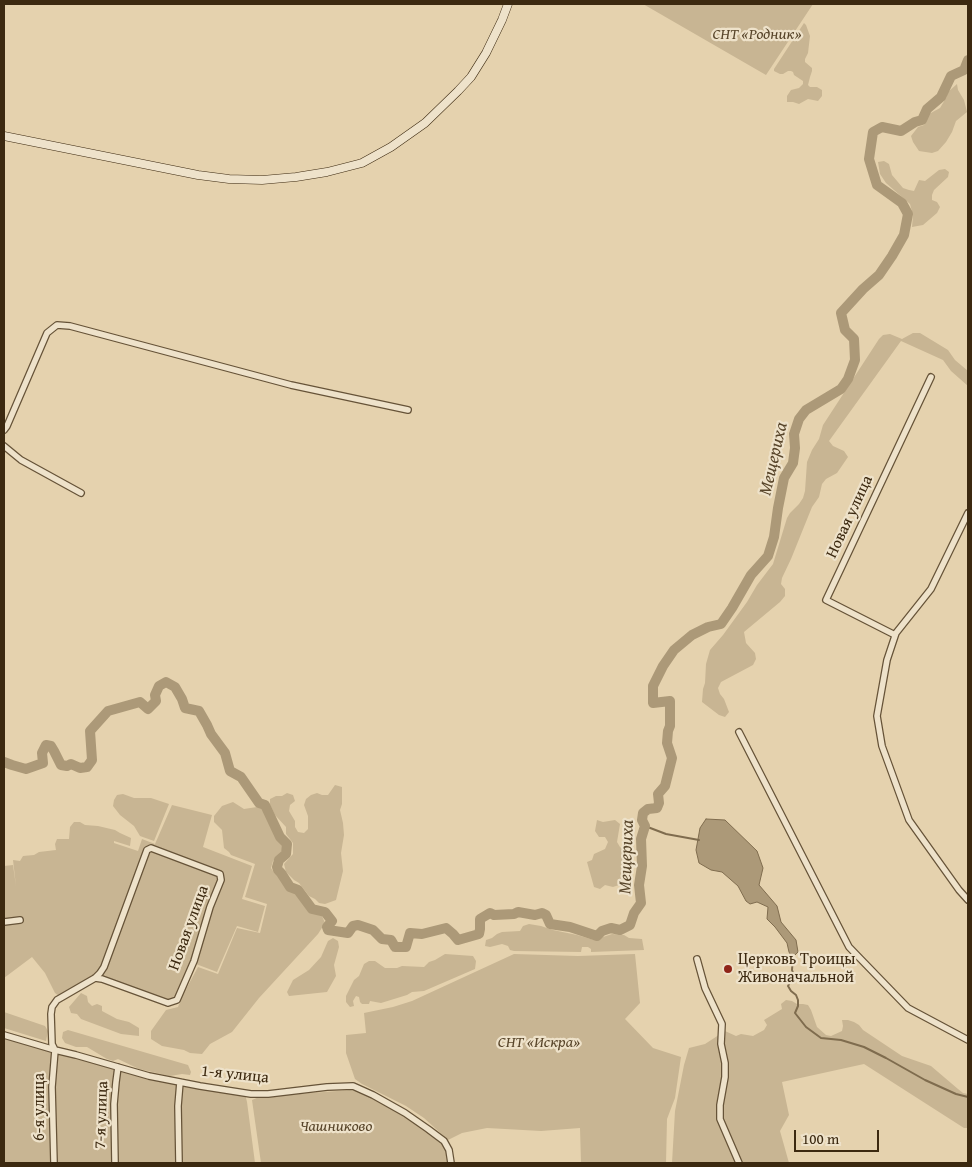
<!DOCTYPE html>
<html>
<head>
<meta charset="utf-8">
<style>
  body { margin:0 }
  #map { position:relative; width:972px; height:1167px; overflow:hidden; background:#e5d2ae; font-family:"Gentium Book Plus",serif }
  canvas { display:block }
  .frame { position:absolute; inset:0; border:5px solid #3c2910; pointer-events:none }
  .scale { position:absolute; left:794px; top:1130px; width:85px; height:22px; box-sizing:border-box; border:2px solid #3c2910; border-top:0; padding-left:6px; font-size:15px; line-height:18px; white-space:nowrap; color:#3c2910; -webkit-text-stroke:4px #eee2ca; paint-order:stroke }
</style>
</head>
<body>
<div id="map">
<canvas width="972" height="1167"></canvas>
<div class="frame"></div>
<div class="scale">100 m</div>
</div>
<script>
const context = document.querySelector('canvas').getContext('2d');
context.lineJoin = 'round';
function fillPath(path, color) {
  context.fillStyle = color;
  context.fill(path, 'evenodd');
}
function poly(rows) {
  const path = new Path2D();
  for (const r of rows) {
    path.moveTo(r[0], r[1]);
    for (let i = 2; i < r.length; i += 2) path.lineTo(r[i], r[i + 1]);
  }
  return path;
}
function trace(path, color, width, dash) {
  context.strokeStyle = color;
  context.lineWidth = width;
  context.lineCap = dash ? 'butt' : 'round';
  context.setLineDash(dash || []);
  context.stroke(path);
}
function label(font, color, halo, rows, align = 'center') {
  context.font = font + ' "Gentium Book Plus",serif';
  context.lineWidth = 4.5;
  context.setLineDash([]);
  context.textBaseline = 'middle';
  context.strokeStyle = halo;
  context.fillStyle = color;
  for (const [text, x, y, turn = 0] of rows) {
    context.save();
    context.translate(x, y);
    context.rotate((+turn || 0) * Math.PI / 180);
    context.textAlign = isNaN(turn) ? turn : align;
    if (halo) context.strokeText(text, 0, 0);
    context.fillText(text, 0, 0);
    context.restore();
  }
}
const green = poly([
  [643,4,813,4,766,75],
  [804,23,806,25,810,36,808,53,805,59,805,62,812,68,812,71,810,77,808,85,810,87,817,87,822,90,822,96,818,101,808,99,799,104,793,102,787,102,787,96,791,90,799,88,803,84,803,81,794,75,793,72,791,71,788,71,783,74,780,74,774,71,774,69],
  [957,84,958,90,964,100,967,112,956,121,952,132,946,142,938,151,932,153,919,151,913,142,911,136,918,127,924,125,929,114,940,108,946,98,948,92],
  [884,161,889,164,892,175,903,188,909,190,914,191,919,180,925,181,939,170,945,169,949,172,948,177,934,190,932,195,932,200,937,202,940,207,937,213,923,225,912,227,913,215,910,204,886,183,880,174,878,162],
  [913,333,920,333,948,350,955,360,968,371,968,386,951,371,943,360,901,341,829,441,833,446,844,451,848,457,837,473,826,479,822,484,819,497,812,507,791,559,782,578,781,584,785,589,785,596,780,602,744,632,746,643,755,653,756,659,753,665,721,682,718,688,720,694,724,699,729,712,725,717,719,715,702,702,703,689,705,683,706,664,710,650,723,635,747,602,757,585,773,564,787,518,790,513,799,504,803,498,805,491,807,462,812,450,819,439,823,425,879,339,883,335,890,334,902,339],
  [335,785,342,787,342,804,340,810,343,823,344,835,341,853,343,871,336,900,325,904,319,903,315,899,309,896,299,883,294,880,286,872,284,864,293,854,293,843,286,834,286,827,275,815,270,805,270,799,276,796,282,796,287,793,293,795,295,801,290,805,289,811,295,821,295,827,298,832,304,833,308,829,308,816,304,805,306,799,311,795,317,793,322,795,328,795],
  [123,794,134,798,151,798,169,804,154,841,140,836,134,826,120,815,113,806,114,800,117,795],
  [233,802,244,809,257,807,262,809,279,839,284,844,281,853,273,861,271,868,275,874,280,876,287,887,297,894,309,911,322,916,325,923,318,934,259,998,232,1032,210,1044,202,1054,190,1053,184,1050,162,1046,151,1039,151,1031,166,1010,178,1007,180,1002,170,1006,98,978,63,999,55,993,45,973,32,957,4,978,4,866,13,865,16,886,13,860,20,861,23,856,34,855,39,852,56,850,55,844,57,839,69,839,70,827,74,822,80,822,85,825,98,826,115,830,120,833,131,838,130,846,114,841,114,843,138,851,142,839,155,844,172,805,212,815,203,847,252,866,242,899,265,906,258,932,237,926,217,972,196,964,185,991,198,967,218,974,237,928,260,933,267,904,245,897,255,864,231,855,229,852,224,848,222,830,214,822,214,816,222,806],
  [597,820,603,822,615,820,620,824,617,842,620,847,629,855,630,872,625,883,613,887,605,885,600,889,594,887,587,862,592,860,594,854,605,849,608,842,605,837,599,837,595,831],
  [529,924,541,926,553,930,577,935,594,940,612,934,624,935,629,938,642,939,644,950,591,952,591,949,588,947,582,947,581,952,514,951,510,950,508,946,502,944,490,947,485,946,486,940,492,938,497,934,502,932,520,931,523,926],
  [333,938,338,941,339,947,334,965,336,976,327,992,289,996,287,992,293,980,309,970,321,957,328,941],
  [445,954,473,956,476,961,475,969,424,991,412,992,407,995,381,1003,370,1001,369,1004,362,1004,360,1002,359,997,356,996,353,1001,354,1006,350,1007,346,1002,346,996,354,980,359,976,364,964,369,961,375,961,385,968,397,968,402,966,424,967,429,962,435,960],
  [514,954,578,956,635,954,640,1003,625,1019,653,1048,681,1057,675,1098,667,1119,666,1163,581,1163,580,1128,541,1131,487,1128,462,1133,448,1140,424,1118,406,1106,362,1084,355,1079,346,1053,346,1035,366,1033,364,1013,393,1007,412,1001],
  [81,993,87,996,88,1002,92,1006,97,1004,102,1006,102,1011,117,1019,129,1022,139,1028,139,1036,121,1034,81,1019,77,1014,71,1013,69,1007],
  [786,1000,792,1001,797,1004,803,1004,808,1005,811,1010,817,1027,826,1035,831,1036,842,1031,843,1026,842,1020,848,1020,854,1022,859,1025,863,1030,902,1056,931,1066,958,1089,963,1093,968,1094,968,1128,964,1128,864,1064,782,1082,789,1115,780,1131,789,1163,672,1163,675,1111,684,1065,689,1048,705,1044,725,1031,736,1036,741,1034,753,1036,764,1030,767,1025,764,1020,782,1009,781,1004],
  [4,1012,45,1026,48,1031,46,1041,4,1028],
  [68,1030,188,1065,191,1072,190,1075,182,1074,170,1076,139,1069,118,1059,113,1061,107,1059,87,1047,76,1047,65,1043,62,1038,63,1032],
  [4,1036,119,1070,182,1086,245,1094,247,1102,255,1163,4,1163],
  [350,1090,357,1091,392,1109,415,1123,442,1144,447,1153,449,1163,261,1163,252,1100,259,1097]
]);
const water = poly([
  [706,819,725,820,757,851,763,868,759,885,777,906,781,922,796,940,798,952,792,958,789,952,787,943,775,927,767,919,768,907,757,902,750,904,746,901,738,886,722,872,711,870,699,863,696,850,700,828,706,819]
]);
const stream = poly([
  [645,826,666,834,699,840],
  [793,956,792,970,794,976,788,986,791,991,796,995,798,1000,798,1006,795,1013,806,1027,821,1038,841,1040,864,1047,886,1058,925,1080,956,1094,968,1097]
]);
const river = poly([
  [4,762,12,765,26,769,43,763,42,753,46,745,51,746,54,751,61,765,67,766,71,764,80,768,87,767,92,760,90,731,108,711,140,702,148,709,156,701,155,695,159,686,166,682,175,687,182,699,185,708,199,711,207,725,211,734,225,753,230,771,241,777,259,803,265,805,280,837,287,844,286,854,279,860,277,867,278,870,281,873,290,887,298,890,312,909,325,912,332,921,327,927,328,930,348,933,353,926,358,925,373,930,382,939,391,940,395,947,406,947,410,933,422,934,446,928,453,934,458,940,479,934,480,929,480,919,490,913,494,915,514,914,518,912,535,915,542,913,546,915,550,924,570,927,597,936,602,931,611,928,620,930,630,925,634,913,641,903,639,885,642,866,641,839,645,826,642,820,643,813,648,809,657,808,659,803,658,794,665,786,672,758,667,743,668,731,670,726,670,701,653,703,653,686,663,666,674,650,692,635,708,627,721,624,732,608,751,575,768,556,774,537,778,508,784,478,793,463,795,448,794,434,799,419,806,410,841,389,848,379,855,360,854,339,845,330,841,313,863,289,879,275,892,256,904,235,908,214,902,203,877,185,869,159,873,132,882,127,901,131,915,122,922,120,927,109,941,97,951,76,964,70,968,60]
]);
const street = poly([
  [4,430,7,426,47,333,57,325,70,326,291,385,408,410],
  [4,446,21,460,81,493],
  [968,513,931,589,896,633,887,660,877,716,882,746,909,820,959,890,968,900],
  [895,635,826,600,931,377],
  [739,732,849,947,908,1008,968,1040],
  [4,922,20,920],
  [697,959,705,988,722,1024,721,1044,725,1063,725,1077,720,1105,720,1119,739,1163],
  [4,1035,55,1050,76,1055,149,1076,200,1086,251,1094,268,1094,327,1087,353,1086,373,1095,405,1113,428,1129,444,1141,449,1150,451,1163],
  [54,1163,52,1087,55,1050,52,1044,51,1014,52,1007,57,1000,95,978,100,973,104,967,147,850,151,848,220,874,221,880,210,907,194,961,177,1000,168,1003,102,979,95,978],
  [115,1163,114,1104,116,1082,118,1067],
  [179,1163,178,1106,180,1082]
]);
const secondary = poly([
  [4,136,198,175,229,179,262,180,296,177,327,172,362,163,391,147,425,123,458,91,471,77,486,53,502,20,508,4]
]);
const markers = [
  [728,969,5,"#8f2418"]
];
const parkNames = [
  ["СНТ «Родник»",757,35],
  ["СНТ «Искра»",539,1043],
  ["Чашниково",336,1127]
];
const streetNames = [
  ["Новая улица",850,517,-65],
  ["Новая улица",189,928,-70],
  ["1-я улица",235,1075,6],
  ["6-я улица",40,1107,-90],
  ["7-я улица",102,1115,-88]
];
const poiNames = [
  ["Церковь Троицы",738,960],
  ["Живоначальной",738,978]
];
const waterNames = [
  ["Мещериха",774,459,-77],
  ["Мещериха",627,857,-88]
];
fillPath(green, '#c8b593');
fillPath(water, '#ac9978');
trace(water, '#7f6c4e', 1);
trace(stream, '#7f6c4e', 2);
trace(river, '#ac9978', 10);
trace(street, '#665338', 8);
trace(secondary, '#3c2910', 9);
trace(street, '#eee2ca', 5.5);
trace(secondary, '#eee2ca', 8);
for (const [x, y, r, color] of markers) {
  const dot = new Path2D();
  dot.arc(x, y, r, 0, 2 * Math.PI);
  context.fillStyle = color;
  context.fill(dot);
  trace(dot, '#eee2ca', 2);
}
label('italic 16px', '#58452a', '#eee2ca', parkNames);
label('16px', '#3c2910', '#eee2ca', streetNames);
label('16px', '#3c2910', '#eee2ca', poiNames, 'left');
label('italic 18px', '#58452a', '#eee2ca', waterNames);
</script>
</body>
</html>
